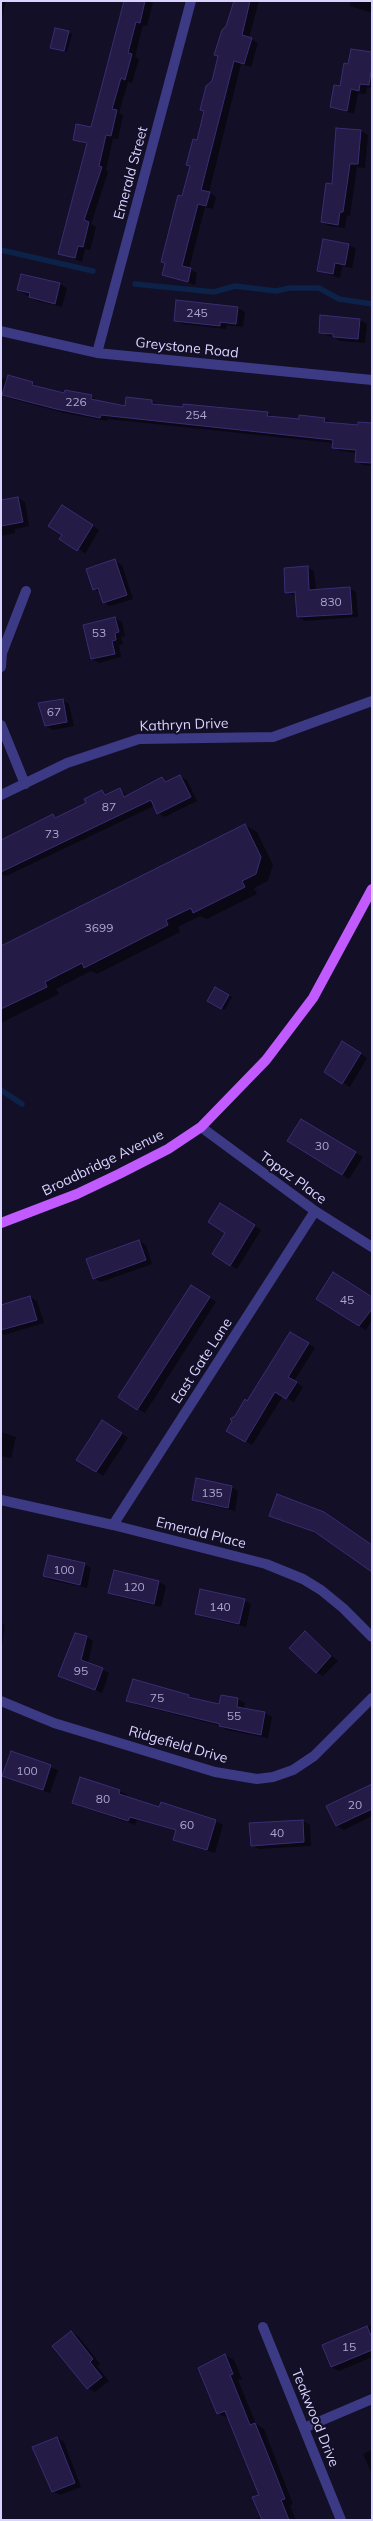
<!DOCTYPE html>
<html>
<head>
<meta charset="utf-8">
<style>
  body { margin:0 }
  #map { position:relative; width:373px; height:2521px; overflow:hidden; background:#130f26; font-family:Mulish,sans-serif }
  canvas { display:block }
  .frame { position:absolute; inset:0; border:2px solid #d9d4ff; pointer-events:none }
</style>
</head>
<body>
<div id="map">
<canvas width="373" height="2521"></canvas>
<div class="frame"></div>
</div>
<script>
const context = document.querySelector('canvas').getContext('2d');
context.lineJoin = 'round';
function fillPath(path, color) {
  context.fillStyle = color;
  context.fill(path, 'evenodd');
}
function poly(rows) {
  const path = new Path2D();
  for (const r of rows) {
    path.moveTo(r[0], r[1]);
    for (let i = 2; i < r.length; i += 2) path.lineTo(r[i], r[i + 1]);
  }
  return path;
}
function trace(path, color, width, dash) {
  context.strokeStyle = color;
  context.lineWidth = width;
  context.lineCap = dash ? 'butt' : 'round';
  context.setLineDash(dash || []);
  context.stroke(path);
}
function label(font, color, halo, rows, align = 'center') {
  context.font = font + ' Mulish,sans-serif';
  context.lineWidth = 4;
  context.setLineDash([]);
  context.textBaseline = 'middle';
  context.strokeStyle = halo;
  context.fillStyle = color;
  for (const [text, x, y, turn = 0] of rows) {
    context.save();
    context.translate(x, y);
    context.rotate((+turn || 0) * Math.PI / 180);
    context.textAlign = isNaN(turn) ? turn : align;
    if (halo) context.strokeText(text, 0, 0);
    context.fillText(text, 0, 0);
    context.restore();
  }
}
const shadow = poly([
  [1,1,6,1,1,22],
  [125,1,153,2,147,26,143,25,135,57,139,59,132,83,128,82,119,113,123,115,118,139,113,138,106,170,108,172,91,224,96,227,90,250,85,249,82,262,59,253,88,145,74,139,91,128],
  [234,1,259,1,249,38,258,43,251,67,241,64,209,192,216,197,213,209,205,207,189,269,197,273,195,285,164,275,191,167,188,165,197,141,205,112,201,110,213,82,219,57,215,54,227,27],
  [351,1,372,1,372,13,350,6],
  [56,29,72,34,67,52,51,47],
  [372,53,372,88,367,87,366,94,358,93,354,114,331,107,349,65],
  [361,131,368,135,365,168,357,167,350,216,347,215,345,228,329,226,322,222,333,185],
  [349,245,356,249,352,268,342,266,340,278,318,271],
  [60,284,67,288,62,307,37,301,18,290],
  [238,308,245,312,243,327,227,325,226,329,182,324,175,320],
  [321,316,360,320,367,324,365,343,341,341,320,332],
  [1,378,33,383,39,388,65,395,92,396,98,401,126,407,152,401,159,405,267,413,274,417,300,420,325,419,332,423,359,426,372,424,372,466,363,465,356,461,357,453,340,451,333,447,333,443,108,419,107,421,64,413,1,396],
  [18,498,25,502,29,526,15,529,15,533,1,536,1,501],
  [69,510,99,530,85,554,63,534],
  [115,561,122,565,133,599,110,606,103,602,101,593,94,589],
  [307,567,314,571,316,590,349,588,356,592,358,617,305,621,298,617,296,596,286,592],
  [115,618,122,622,125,636,121,637,123,644,119,645,121,657,99,663,92,659],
  [62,700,69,704,74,726,53,730,46,726],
  [180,776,187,780,197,801,165,817,158,813,154,806,6,876,1,874,1,844,53,815,58,818,87,803,102,791,108,795,119,789,128,796,162,779,168,782],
  [245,825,257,832,273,865,268,881,254,888,257,894,207,919,200,916,178,927,180,932,97,974,91,971,56,989,59,994,1,1023,1,947],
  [216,988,232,997,225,1010,209,1001],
  [343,1043,367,1058,350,1087,325,1072],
  [301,1120,363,1157,349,1179,288,1141],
  [227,1208,261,1230,237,1269,230,1265,226,1233],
  [139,1241,146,1245,152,1264,101,1282,94,1278],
  [198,1290,216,1302,145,1413,119,1397],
  [30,1297,37,1301,44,1323,4,1335,1,1333,1,1305],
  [372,1298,372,1320,366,1330,359,1326],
  [297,1337,315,1348,294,1381,303,1387,294,1402,283,1396,252,1445,227,1430],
  [110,1425,128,1438,103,1476,78,1460],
  [1,1432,16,1437,11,1458,1,1456],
  [231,1487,238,1491,235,1511,200,1503,193,1499],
  [324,1513,372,1545,372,1572,320,1535,270,1515],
  [84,1564,91,1568,87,1588,51,1580,44,1576],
  [114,1572,159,1582,166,1586,161,1607,116,1596,109,1592],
  [244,1600,251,1604,246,1627,203,1617,196,1613],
  [1,1623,5,1625,2,1646,1,1646],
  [305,1632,338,1661,323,1676,316,1672],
  [87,1637,93,1641,88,1663,109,1673,102,1693,60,1676],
  [188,1696,195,1700,220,1705,222,1696,238,1699,245,1703,244,1709,265,1713,272,1717,268,1738,227,1730,221,1726,134,1704,128,1700],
  [11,1753,58,1770,50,1793,3,1776],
  [81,1778,120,1791,127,1795,126,1797,160,1808,161,1803,216,1821,223,1825,215,1853,174,1840,177,1831,137,1820,135,1825,80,1806,73,1802],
  [372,1785,372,1816,344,1830,337,1826,328,1807],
  [303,1821,310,1825,311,1846,259,1849,252,1845],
  [372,2325,372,2357,339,2371,332,2367,323,2345],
  [71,2332,78,2336,100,2364,97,2366,109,2381,95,2392,88,2388],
  [225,2355,234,2360,242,2379,238,2380,256,2424,264,2429,293,2504,290,2506,296,2520,253,2520,261,2517,260,2495,229,2418,218,2414],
  [57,2438,64,2442,81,2487,60,2495,52,2491],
  [372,2450,372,2474,363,2454]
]);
const stream = poly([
  [1,250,93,271],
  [135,284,214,292,235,286,276,291,290,288,319,288,339,299,372,304],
  [1,1090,22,1104]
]);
const building = poly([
  [124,1,145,1,140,23,136,22,128,53,132,54,125,80,121,78,112,109,117,110,111,136,106,135,99,166,102,167,84,220,89,222,83,247,78,246,75,258,58,254,87,143,73,140,76,124,91,127,124,1],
  [234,1,250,1,242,35,252,38,244,64,234,61,201,190,210,192,206,206,198,204,182,266,191,268,188,282,162,275,165,263,161,262,178,195,182,196,190,166,186,165,193,139,197,140,204,111,200,110,206,86,212,81,218,56,214,55,222,30,226,26,234,1],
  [55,28,69,31,64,51,50,48,55,28],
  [351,49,372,52,372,66,369,85,360,84,359,91,351,89,347,111,330,107,334,85,340,86,344,63,348,64,351,49],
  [336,128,361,130,358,164,350,164,343,212,340,212,338,225,321,222,326,183,332,184,336,128],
  [323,239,349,244,345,265,335,263,333,274,317,271,323,239],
  [21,274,60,283,55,304,29,297,30,293,17,290,21,274],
  [176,300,238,307,236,324,220,322,220,326,174,321,176,300],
  [320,315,360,319,358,339,333,337,333,334,319,333,320,315],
  [8,375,33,382,32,385,64,393,65,390,92,395,91,399,125,406,126,397,152,400,152,404,183,407,183,404,268,412,267,416,299,419,299,415,325,418,324,422,358,425,358,422,372,423,372,463,355,462,356,450,332,448,333,440,101,415,100,418,56,409,2,395,8,375],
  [18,497,23,522,1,526,1,500,18,497],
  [62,505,93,525,77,551,59,539,62,535,48,526,62,505],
  [115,559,127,595,103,603,98,588,93,590,86,569,115,559],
  [308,566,309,590,350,587,352,614,297,617,295,592,285,593,284,568,308,566],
  [115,617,119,632,115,633,116,640,112,641,115,654,91,659,83,625,115,617],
  [63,699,67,722,45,726,38,703,63,699],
  [180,775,191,797,157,814,151,800,1,872,1,840,53,814,55,818,86,803,84,799,102,790,105,795,120,788,124,797,162,777,165,782,180,775],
  [245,824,261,857,256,874,242,881,245,887,193,913,191,908,166,920,168,925,84,968,82,963,45,982,47,987,1,1009,1,946,245,824],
  [215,987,229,995,221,1009,207,1001,215,987],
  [342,1041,361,1053,342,1084,324,1072,342,1041],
  [301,1119,356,1152,342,1175,287,1141,301,1119],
  [220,1203,255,1225,230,1266,212,1254,225,1233,208,1222,220,1203],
  [139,1240,146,1260,93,1279,86,1259,139,1240],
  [333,1272,372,1297,372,1309,359,1326,316,1299,333,1272],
  [191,1285,210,1297,137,1410,118,1397,191,1285],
  [30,1296,37,1320,1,1330,1,1305,30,1296],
  [290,1332,309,1343,288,1377,297,1382,286,1399,275,1392,245,1442,226,1431,232,1421,230,1419,235,1416,245,1399,247,1401,290,1332],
  [102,1420,122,1433,96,1472,76,1460,102,1420],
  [196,1478,232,1486,228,1508,192,1500,196,1478],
  [277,1494,324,1512,372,1545,372,1572,315,1532,269,1516,277,1494],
  [48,1555,85,1563,80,1585,43,1576,48,1555],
  [114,1570,159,1581,154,1604,108,1593,114,1570],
  [200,1589,245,1599,239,1624,195,1614,200,1589],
  [305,1631,331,1656,316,1673,289,1648,305,1631],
  [75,1633,87,1636,81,1660,103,1668,95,1690,58,1676,75,1633],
  [133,1679,189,1695,188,1697,219,1704,221,1695,238,1698,237,1707,265,1712,261,1735,219,1726,220,1724,126,1701,133,1679],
  [11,1751,51,1765,43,1790,2,1776,11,1751],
  [80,1777,120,1790,119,1794,159,1807,161,1802,216,1820,207,1850,173,1840,176,1830,130,1817,128,1821,72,1803,80,1777],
  [372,1784,372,1809,336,1826,326,1806,372,1784],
  [303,1820,304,1842,251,1846,249,1823,303,1820],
  [367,2326,372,2338,372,2350,331,2367,322,2345,367,2326],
  [71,2331,93,2359,90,2362,102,2377,87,2389,52,2346,71,2331],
  [225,2354,233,2374,230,2375,250,2425,255,2423,275,2473,285,2499,281,2500,289,2520,262,2520,252,2497,259,2495,225,2411,217,2414,198,2368,225,2354],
  [57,2437,75,2483,52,2492,32,2447,57,2437]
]);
const minor = poly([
  [1,331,97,353,372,380],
  [97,353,191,1],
  [1,667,2,653,26,591],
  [1,725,25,784],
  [1,795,67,763,139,739,273,737,372,701],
  [201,1127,315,1211,372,1247],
  [1,1500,113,1525,266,1564,303,1579,321,1590,343,1608,372,1637],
  [113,1525,315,1211],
  [1,1701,54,1723,215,1772,257,1779,273,1777,293,1770,314,1756,372,1698],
  [263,2327,341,2520],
  [304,2428,372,2399]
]);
const major = poly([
  [1,1223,77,1194,119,1174,168,1149,201,1127,266,1060,313,998,372,889]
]);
const numberNames = [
  ["245",197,313],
  ["226",76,402],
  ["254",196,415],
  ["830",331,602],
  ["53",99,633],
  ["67",54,712],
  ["87",109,807],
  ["73",52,834],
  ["3699",99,928],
  ["30",322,1146],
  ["45",347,1300],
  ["135",212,1493],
  ["100",64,1570],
  ["120",134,1587],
  ["140",220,1607],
  ["95",81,1671],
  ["75",157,1698],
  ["55",234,1716],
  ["100",27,1771],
  ["80",103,1799],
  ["20",355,1805],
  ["60",187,1825],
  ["40",277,1833],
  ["15",349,2347]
];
const streetNames = [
  ["Emerald Street",131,173,-75],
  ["Greystone Road",187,348,6],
  ["Kathryn Drive",184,725,-2],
  ["Broadbridge Avenue",103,1163,-26],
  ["Topaz Place",293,1178,36],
  ["East Gate Lane",202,1361,-57],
  ["Emerald Place",201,1533,14],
  ["Ridgefield Drive",178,1745,16],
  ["Teakwood Drive",315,2418,68]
];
fillPath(shadow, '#0007');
trace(stream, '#0c2248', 5.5);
fillPath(building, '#241b47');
trace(building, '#3b2d73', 1);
trace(minor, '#3d3a85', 10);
trace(major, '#c25bff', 10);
label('12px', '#aca6d1', null, numberNames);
label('14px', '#d9d4ff', '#130f26', streetNames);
</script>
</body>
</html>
